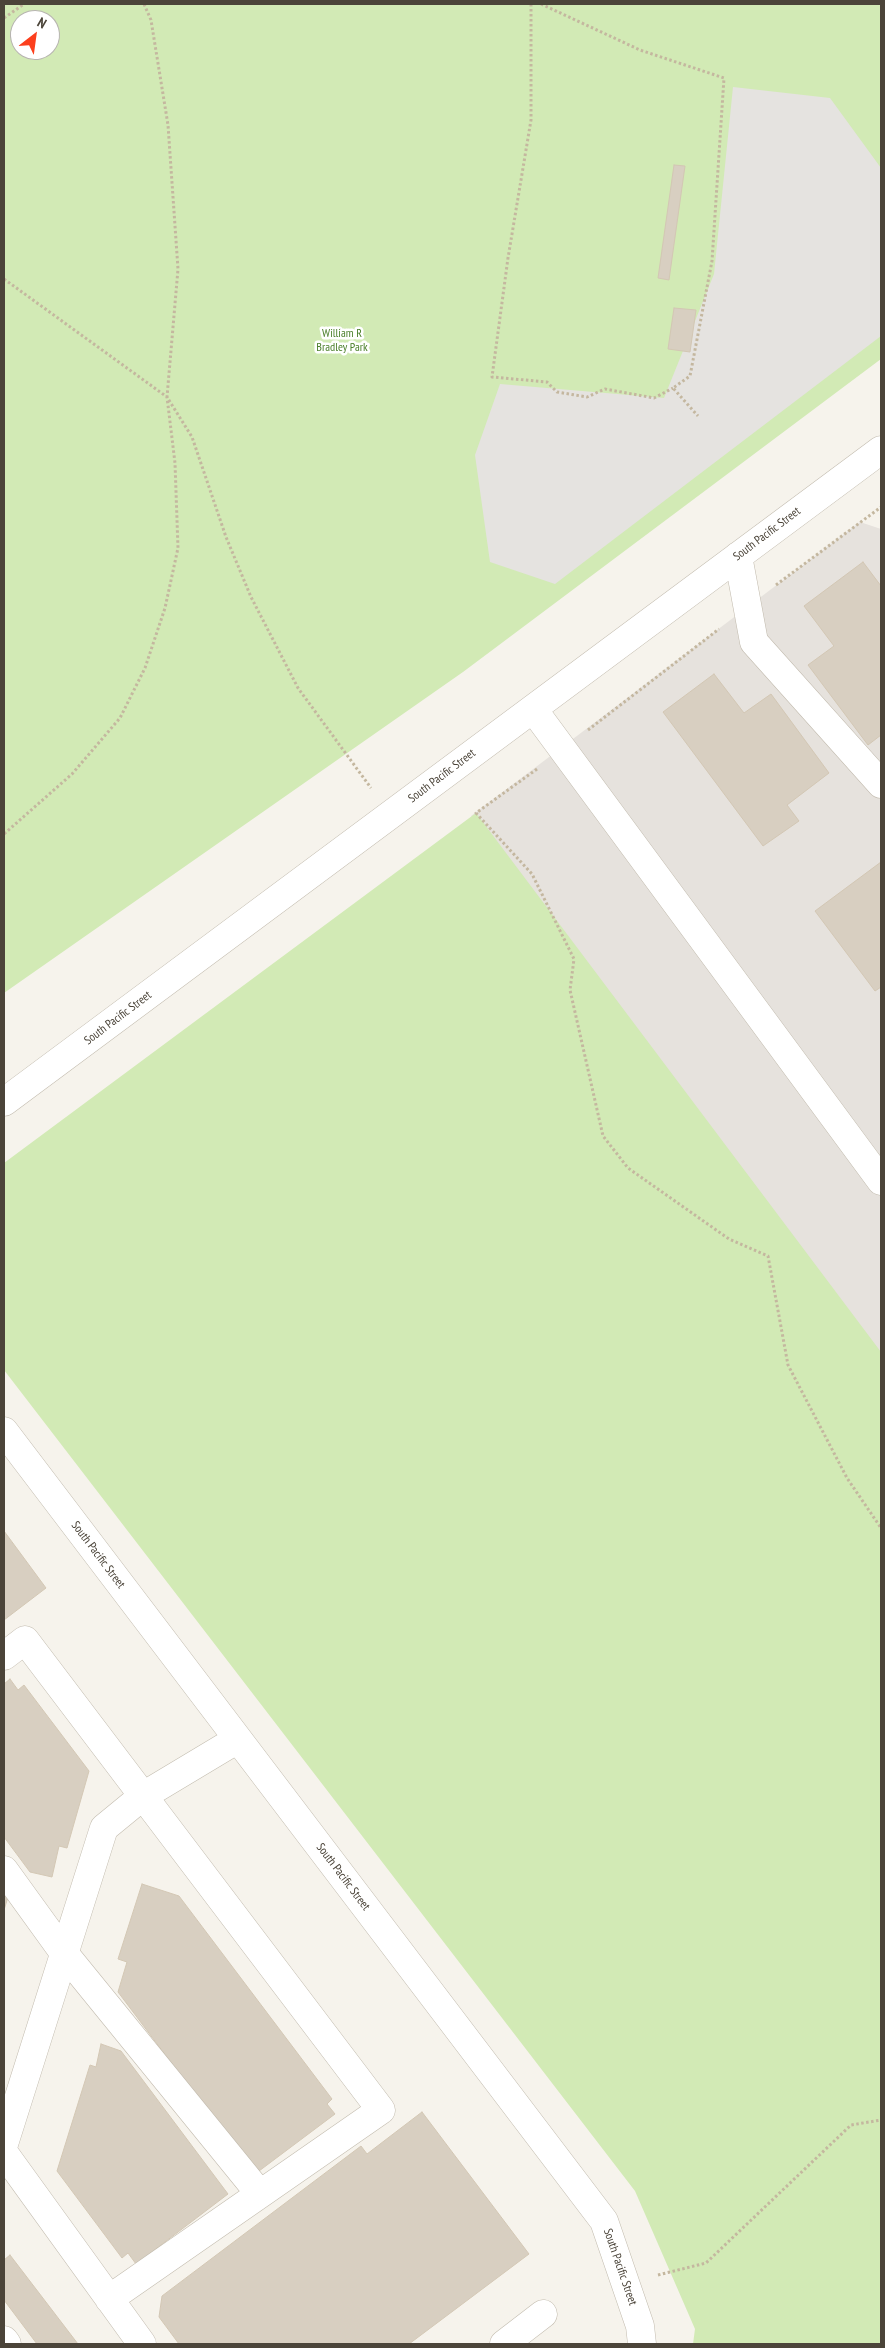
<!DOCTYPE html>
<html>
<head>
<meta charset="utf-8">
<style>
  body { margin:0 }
  #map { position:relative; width:885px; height:2348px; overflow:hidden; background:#f6f3ec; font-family:"PT Sans Narrow",sans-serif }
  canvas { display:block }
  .frame { position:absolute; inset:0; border:5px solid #4b4439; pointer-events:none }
  .north { position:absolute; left:10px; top:10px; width:50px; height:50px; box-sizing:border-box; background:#fff; border:1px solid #b7b4b0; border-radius:50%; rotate:30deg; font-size:14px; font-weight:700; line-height:20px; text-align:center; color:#4b4439 }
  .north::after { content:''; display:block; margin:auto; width:18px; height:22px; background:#fc3f1d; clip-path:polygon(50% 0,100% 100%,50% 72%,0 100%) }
</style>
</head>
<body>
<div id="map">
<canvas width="885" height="2348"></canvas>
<div class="frame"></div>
<div class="north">N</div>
</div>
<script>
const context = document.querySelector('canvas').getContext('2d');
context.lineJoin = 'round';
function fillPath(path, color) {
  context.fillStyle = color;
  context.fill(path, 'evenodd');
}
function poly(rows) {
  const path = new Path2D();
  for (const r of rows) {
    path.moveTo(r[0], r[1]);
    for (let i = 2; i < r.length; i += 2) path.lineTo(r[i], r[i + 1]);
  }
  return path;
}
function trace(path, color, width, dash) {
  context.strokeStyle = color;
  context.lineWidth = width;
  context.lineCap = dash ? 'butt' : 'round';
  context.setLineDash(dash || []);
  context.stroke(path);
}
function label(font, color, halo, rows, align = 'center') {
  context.font = font + ' "PT Sans Narrow",sans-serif';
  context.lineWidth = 5;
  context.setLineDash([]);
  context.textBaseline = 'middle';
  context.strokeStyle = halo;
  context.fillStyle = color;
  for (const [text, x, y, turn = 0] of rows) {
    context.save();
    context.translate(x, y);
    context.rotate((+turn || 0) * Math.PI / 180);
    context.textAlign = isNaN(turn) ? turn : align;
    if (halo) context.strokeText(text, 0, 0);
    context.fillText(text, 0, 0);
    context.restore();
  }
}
const industrial = poly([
  [860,522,881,529,881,1361,471,816]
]);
const green = poly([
  [4,4,881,4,881,359,463,672,4,993],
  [20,20,50,20,50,50,20,50],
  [476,813,881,1352,881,2344,693,2344,695,2329,635,2191,4,1370,4,1163]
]);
const parking = poly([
  [733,87,830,98,881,168,881,336,555,584,490,562,475,455,500,384,664,398,714,274]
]);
const building = poly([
  [674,165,685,166,669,280,658,278,674,165],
  [674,308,696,310,690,352,668,349,674,308],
  [863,562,881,586,881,735,868,745,808,665,834,646,804,606,863,562],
  [714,674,744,713,771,694,829,773,787,805,799,821,763,846,663,712,714,674],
  [881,862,881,987,875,991,815,911,881,862],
  [4,1531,46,1588,4,1620,4,1531],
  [10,1679,18,1690,24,1685,89,1771,67,1848,59,1846,52,1877,30,1872,4,1837,4,1684,10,1679],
  [142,1884,179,1896,332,2099,327,2104,335,2114,255,2174,118,1992,127,1962,118,1959,142,1884],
  [4,1892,8,1897,4,1910,4,1892],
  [101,2044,121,2051,228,2194,136,2264,128,2253,122,2258,57,2171,90,2065,96,2067,101,2044],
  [422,2112,529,2254,409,2344,179,2344,159,2317,162,2296,361,2146,367,2154,422,2112],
  [10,2255,78,2344,37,2344,4,2300,4,2260,10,2255]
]);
const path = poly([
  [144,4,151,20,168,125,178,269,167,397,192,437,226,537,251,597,298,688,371,788],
  [531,4,531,120,508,258,492,377,547,382,557,392,587,397,605,389,654,398,673,388],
  [541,4,640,50,724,78,712,261,690,376,673,388,698,416],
  [4,18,24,4],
  [4,279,167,397,175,463,178,548,165,608,145,668,120,718,72,774,4,834],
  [776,585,881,507],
  [588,730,719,629],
  [537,769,476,813,532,874,574,959,570,990,603,1136,628,1168,729,1239,768,1256,788,1365,847,1478,881,1528],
  [658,2275,706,2263,851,2125,881,2120]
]);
const minor = poly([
  [738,556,754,642,881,784],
  [533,709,881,1181],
  [4,1102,881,450],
  [4,1431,604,2221,640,2326,642,2344],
  [4,1656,25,1640,381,2110,109,2299],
  [4,1870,64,1953,260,2194],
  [4,2144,104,1828,143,1796,238,1739],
  [4,2153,142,2344],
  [4,2340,7,2344],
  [504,2344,543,2314]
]);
const parkNames = [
  ["William R",342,334],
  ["Bradley Park",342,348]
];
const streetNames = [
  ["South Pacific Street",767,534,-37],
  ["South Pacific Street",442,776,-37],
  ["South Pacific Street",118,1018,-37],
  ["South Pacific Street",98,1555,53],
  ["South Pacific Street",343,1877,53],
  ["South Pacific Street",620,2267,71]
];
fillPath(industrial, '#e6e2dd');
fillPath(green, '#d2eab5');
fillPath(parking, '#e5e3e0');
fillPath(building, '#d8cfc1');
trace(building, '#d3c7b4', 1);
trace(minor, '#c2bbae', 29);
trace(path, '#c4b79f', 3, [2.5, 2.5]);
trace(minor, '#fff', 28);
label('12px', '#4a7f2a', '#fff', parkNames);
label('12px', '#4b4439', '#fff', streetNames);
</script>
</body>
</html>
